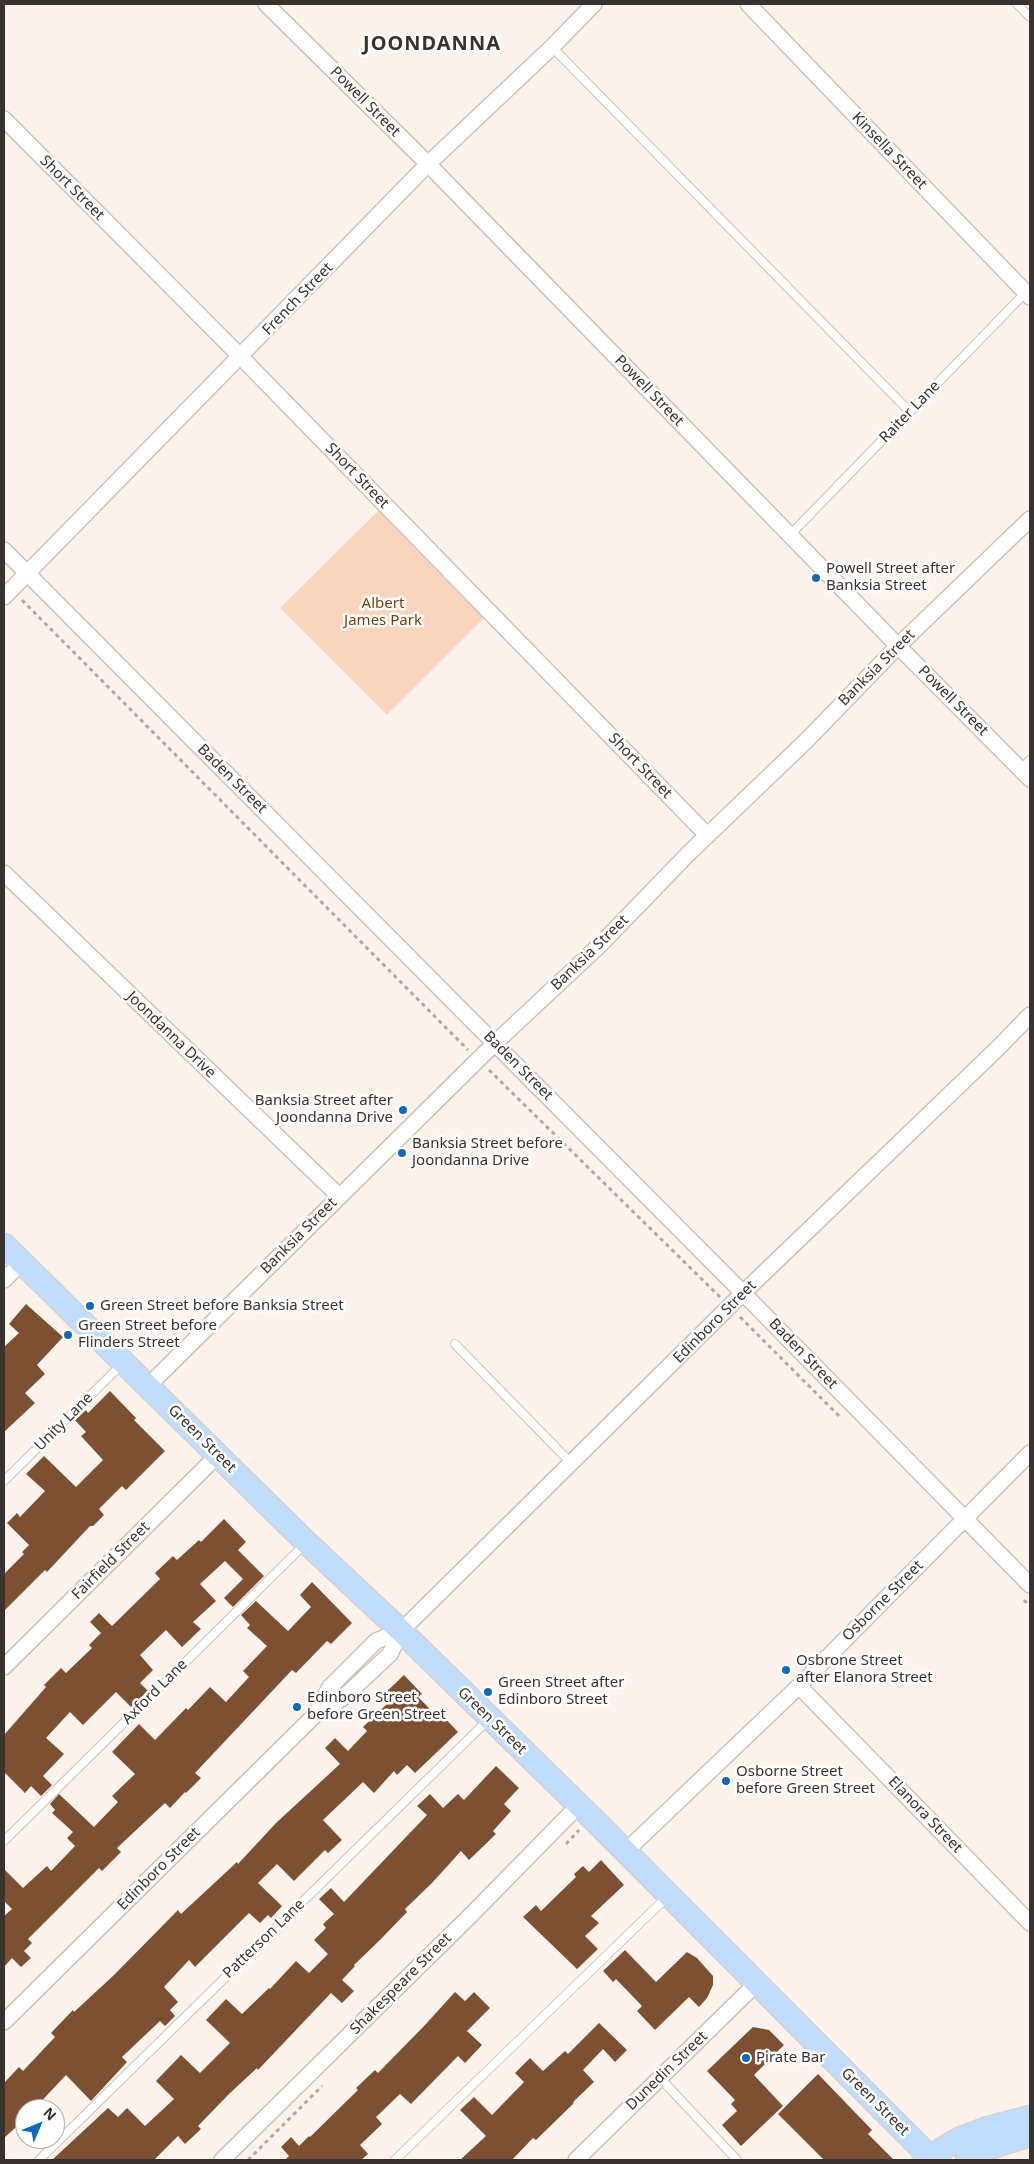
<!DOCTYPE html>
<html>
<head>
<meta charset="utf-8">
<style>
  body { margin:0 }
  #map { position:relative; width:1034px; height:2164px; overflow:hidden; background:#fdf3ec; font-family:"Noto Sans",sans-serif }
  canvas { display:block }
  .frame { position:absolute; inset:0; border:5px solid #39332f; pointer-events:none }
  .north { position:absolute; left:15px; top:2099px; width:50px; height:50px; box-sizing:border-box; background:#fff; border:1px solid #b0adac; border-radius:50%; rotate:45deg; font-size:14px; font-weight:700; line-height:20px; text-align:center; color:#39332f }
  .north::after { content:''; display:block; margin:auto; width:18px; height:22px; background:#1369b7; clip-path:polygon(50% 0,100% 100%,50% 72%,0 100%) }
</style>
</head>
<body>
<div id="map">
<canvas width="1034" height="2164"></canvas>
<div class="frame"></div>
<div class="north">N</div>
</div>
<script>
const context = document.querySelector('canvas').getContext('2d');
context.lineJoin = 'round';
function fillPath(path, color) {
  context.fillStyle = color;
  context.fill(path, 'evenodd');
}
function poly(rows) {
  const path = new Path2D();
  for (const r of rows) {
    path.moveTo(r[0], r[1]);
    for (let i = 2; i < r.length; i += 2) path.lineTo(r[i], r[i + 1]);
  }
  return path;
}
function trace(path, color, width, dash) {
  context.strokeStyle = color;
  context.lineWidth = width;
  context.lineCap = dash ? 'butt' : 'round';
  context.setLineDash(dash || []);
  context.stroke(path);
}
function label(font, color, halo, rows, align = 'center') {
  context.font = font + ' "Noto Sans",sans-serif';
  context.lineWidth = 5;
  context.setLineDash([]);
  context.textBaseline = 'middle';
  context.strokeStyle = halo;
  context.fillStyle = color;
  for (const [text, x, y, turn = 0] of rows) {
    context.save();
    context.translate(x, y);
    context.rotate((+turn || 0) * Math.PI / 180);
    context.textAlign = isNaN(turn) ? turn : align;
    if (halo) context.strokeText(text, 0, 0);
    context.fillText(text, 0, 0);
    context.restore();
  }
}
const green = poly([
  [379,510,485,617,387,715,280,608]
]);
const building = poly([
  [26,1304,63,1337,37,1365,45,1374,25,1393,35,1403,4,1432,4,1347,19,1333,9,1324],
  [110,1391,136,1418,134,1420,165,1451,126,1490,122,1486,99,1509,104,1515,93,1526,90,1526,47,1572,45,1570,4,1611,4,1574,24,1554,22,1552,29,1545,7,1523,17,1513,20,1517,45,1491,26,1474,44,1456,76,1487,103,1460,81,1436,86,1432,75,1420,86,1410,88,1413],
  [224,1519,246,1542,238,1550,264,1576,233,1607,224,1598,243,1579,225,1561,200,1584,216,1601,193,1622,201,1629,182,1647,166,1630,140,1655,153,1670,140,1683,148,1691,131,1707,116,1692,83,1725,70,1712,46,1738,64,1754,43,1776,52,1785,41,1796,31,1786,25,1793,4,1772,4,1735,46,1687,44,1685,61,1668,66,1673,92,1648,89,1645,101,1633,90,1622,99,1613,112,1626,160,1579,155,1573,173,1556,177,1560,199,1540,201,1542],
  [312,1582,352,1623,331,1644,327,1641,296,1673,292,1670,195,1773,201,1778,186,1793,185,1792,170,1808,165,1803,117,1848,121,1852,102,1871,99,1868,28,1939,32,1943,24,1951,31,1958,21,1967,12,1958,4,1967,4,1916,12,1909,4,1901,4,1869,23,1888,47,1866,51,1871,75,1846,67,1838,73,1832,52,1813,55,1810,50,1804,59,1794,94,1827,118,1802,112,1796,135,1774,112,1752,139,1724,155,1740,186,1708,188,1710,210,1687,226,1702,249,1677,243,1671,267,1646,247,1628,250,1625,241,1615,256,1601,288,1631,311,1607,300,1595],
  [404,1675,422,1694,418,1697,438,1717,441,1714,458,1732,415,1773,407,1765,397,1775,394,1771,374,1793,363,1782,323,1820,342,1840,328,1853,325,1850,294,1881,277,1864,258,1883,282,1906,271,1918,268,1915,260,1923,249,1913,195,1967,189,1960,164,1987,178,2002,170,2010,175,2016,165,2026,160,2021,122,2057,127,2062,91,2101,66,2075,34,2109,25,2109,25,2119,4,2138,4,2083,19,2067,23,2071,55,2037,51,2033,73,2010,74,2012,114,1975,178,1910,181,1914,237,1862,238,1864,276,1823,340,1764,325,1748,335,1738,348,1751,367,1731,363,1727,388,1703,382,1696],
  [496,1766,519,1788,504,1804,511,1811,493,1831,496,1834,469,1860,461,1851,432,1883,405,1909,407,1912,380,1940,354,1965,355,1966,342,1980,354,1991,342,2003,331,1993,258,2070,257,2068,229,2094,198,2126,201,2129,185,2144,178,2136,154,2160,52,2160,108,2108,118,2117,127,2108,145,2126,174,2099,156,2081,181,2055,200,2073,230,2043,206,2020,226,1999,242,2014,269,1988,270,1989,296,1961,309,1973,328,1954,314,1940,326,1928,323,1924,334,1914,319,1899,331,1888,344,1902,427,1815,417,1806,430,1794,443,1808,458,1794,464,1800],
  [601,1860,624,1885,591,1916,599,1923,585,1936,598,1949,577,1969,523,1917,536,1905,541,1911,576,1877,574,1874,583,1866,589,1872],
  [625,1950,656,1982,687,1952,697,1958,713,1976,713,1985,707,1998,699,2007,689,1997,655,2030,637,2011,642,2006,616,1979,613,1982,603,1971],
  [455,1992,465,2001,474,1992,490,2008,467,2031,482,2045,465,2063,458,2056,411,2104,400,2094,376,2117,382,2124,360,2145,368,2154,361,2160,285,2160,289,2156,281,2147,291,2137,299,2146,309,2136,310,2137,358,2090,356,2088,375,2070,378,2073,425,2025],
  [599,2023,627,2050,615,2062,603,2049,583,2070,594,2082,573,2102,574,2103,536,2140,533,2138,512,2160,460,2160,486,2136,460,2110,474,2097,492,2115,524,2082,515,2073,530,2058,543,2071,565,2051,568,2054],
  [753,2027,769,2030,784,2045,754,2075,783,2106,741,2146,722,2125,737,2111,731,2104,735,2100,707,2071],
  [818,2074,872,2130,868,2134,894,2160,824,2160,778,2114]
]);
const path = poly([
  [22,600,468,1050],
  [489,1070,720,1297],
  [740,1317,840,1417],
  [1024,1600,1030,1606],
  [566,1844,579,1830],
  [248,2160,322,2086]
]);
const lane = poly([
  [1017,4,1030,17],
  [552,47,910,412],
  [790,535,1027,291],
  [1021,769,1030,760],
  [455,1344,571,1463],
  [4,1481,122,1364],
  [4,1841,305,1544],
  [660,2078,737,2160],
  [39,2160,488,1720],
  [395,2160,668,1896]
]);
const street = poly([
  [266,4,428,164,898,646,1030,779],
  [748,4,1030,297],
  [4,119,241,357,707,835],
  [4,550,743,1293,1030,1585],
  [4,597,428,164,552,47,594,4],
  [4,873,339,1196],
  [4,1280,21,1263],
  [148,1386,495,1043,601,944,688,854,807,740,898,646,1030,519],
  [4,1667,218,1455],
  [799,1686,1030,1923],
  [316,1714,330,1687,376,1641,401,1631],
  [626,1851,799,1686,1030,1453],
  [4,2022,315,1715,344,1697,390,1654,401,1631,743,1293,999,1047,1030,1015],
  [222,2160,471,1915,579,1805],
  [576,2160,758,1982]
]);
const primary = poly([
  [4,1245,307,1543,401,1631,592,1818,933,2160],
  [924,2160,959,2139,988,2128,1030,2117],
  [967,2160,985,2149,1030,2135]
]);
const markers = [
  [816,578,5,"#1369b7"],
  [403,1110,5,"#1369b7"],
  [402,1153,5,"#1369b7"],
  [90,1306,5,"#1369b7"],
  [68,1335,5,"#1369b7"],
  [786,1670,5,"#1369b7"],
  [488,1692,5,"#1369b7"],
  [297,1707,5,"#1369b7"],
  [726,1781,5,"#1369b7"],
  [746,2058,5,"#1369b7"]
];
const streetNames = [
  ["Powell Street",365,102,45],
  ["Kinsella Street",889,151,46],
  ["Short Street",72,188,45],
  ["French Street",298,299,-46],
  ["Powell Street",649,391,46],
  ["Raiter Lane",910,412,-46],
  ["Short Street",357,476,46],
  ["Banksia Street",877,668,-45],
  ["Powell Street",953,701,45],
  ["Short Street",640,766,46],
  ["Baden Street",232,779,45],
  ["Banksia Street",590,953,-44],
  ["Joondanna Drive",171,1035,44],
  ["Baden Street",518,1066,45],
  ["Banksia Street",299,1236,-45],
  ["Edinboro Street",715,1322,-45],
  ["Baden Street",803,1354,46],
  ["Unity Lane",64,1422,-45],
  ["Green Street",202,1439,45],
  ["Fairfield Street",111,1561,-45],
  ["Osborne Street",883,1601,-45],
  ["Axford Lane",155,1692,-45],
  ["Green Street",492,1721,44],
  ["Elanora Street",925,1815,46],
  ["Edinboro Street",159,1869,-45],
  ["Patterson Lane",264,1939,-44],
  ["Shakespeare Street",401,1984,-45],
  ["Dunedin Street",667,2071,-44],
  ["Green Street",875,2102,45]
];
const poiNames = [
  ["Powell Street after",826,569],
  ["Banksia Street",826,586],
  ["Banksia Street after",393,1101,"right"],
  ["Joondanna Drive",393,1118,"right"],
  ["Banksia Street before",412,1144],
  ["Joondanna Drive",412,1161],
  ["Green Street before Banksia Street",100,1306],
  ["Green Street before",78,1326],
  ["Flinders Street",78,1343],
  ["Osbrone Street",796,1661],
  ["after Elanora Street",796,1678],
  ["Green Street after",498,1683],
  ["Edinboro Street",498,1700],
  ["Edinboro Street",307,1698],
  ["before Green Street",307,1715],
  ["Osborne Street",736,1772],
  ["before Green Street",736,1789],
  ["Pirate Bar",756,2058]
];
const parkNames = [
  ["Albert",383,604],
  ["James Park",383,621]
];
const districtNames = [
  ["JOONDANNA",432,44]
];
fillPath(green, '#f9d5be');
fillPath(building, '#7c5031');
trace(lane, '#d1c1b6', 10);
trace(street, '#d1c1b6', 18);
trace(primary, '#d3d2d1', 25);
trace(path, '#b0a8a2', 3, [4, 4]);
trace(lane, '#fff', 8);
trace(street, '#fff', 15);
trace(primary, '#c0ddfe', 22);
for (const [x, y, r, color] of markers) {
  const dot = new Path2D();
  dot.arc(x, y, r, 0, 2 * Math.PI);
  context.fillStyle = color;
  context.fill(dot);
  trace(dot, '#fff', 2);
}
label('15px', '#39332f', '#fff', streetNames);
label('15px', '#39332f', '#fff', poiNames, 'left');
label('15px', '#7a3d04', '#fff', parkNames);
context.letterSpacing = '1px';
label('bold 20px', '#39332f', '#fff', districtNames);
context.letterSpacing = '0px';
</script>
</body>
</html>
